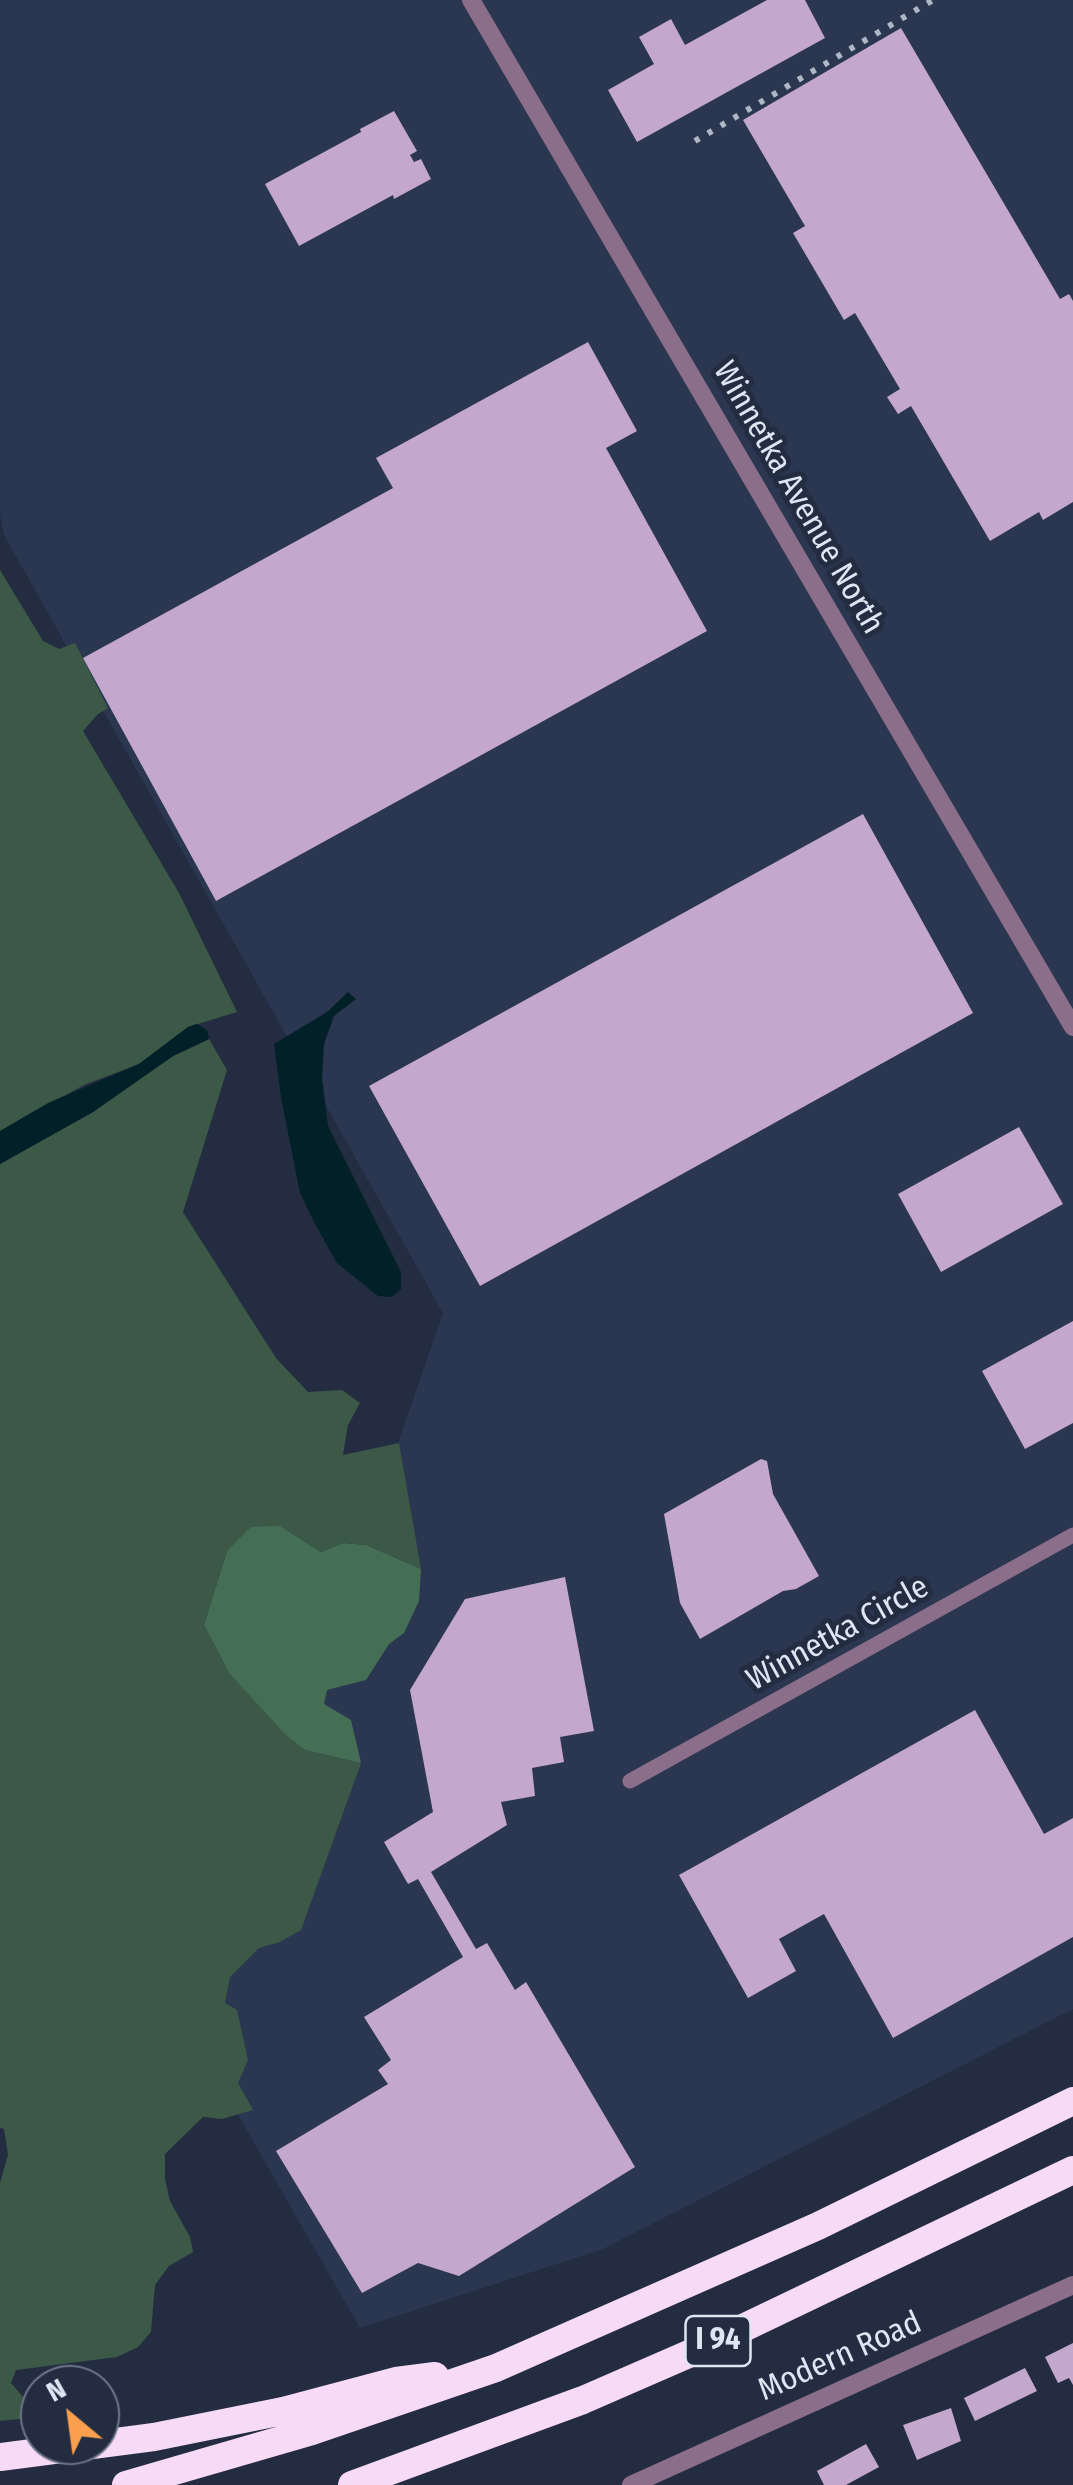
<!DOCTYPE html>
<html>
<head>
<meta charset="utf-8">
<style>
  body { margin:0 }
  #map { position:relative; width:1073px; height:2485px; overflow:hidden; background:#232c41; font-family:"Fira Sans Condensed",sans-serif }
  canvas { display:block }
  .north { position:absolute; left:20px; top:2365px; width:100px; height:100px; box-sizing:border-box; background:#232c41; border:2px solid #6e7688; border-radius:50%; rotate:331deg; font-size:28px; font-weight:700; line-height:40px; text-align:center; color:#dfe5f3 }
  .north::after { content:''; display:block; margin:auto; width:35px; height:45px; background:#f99f4d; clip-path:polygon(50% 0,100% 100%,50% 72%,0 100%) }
</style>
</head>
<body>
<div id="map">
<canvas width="1073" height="2485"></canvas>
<div class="north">N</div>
</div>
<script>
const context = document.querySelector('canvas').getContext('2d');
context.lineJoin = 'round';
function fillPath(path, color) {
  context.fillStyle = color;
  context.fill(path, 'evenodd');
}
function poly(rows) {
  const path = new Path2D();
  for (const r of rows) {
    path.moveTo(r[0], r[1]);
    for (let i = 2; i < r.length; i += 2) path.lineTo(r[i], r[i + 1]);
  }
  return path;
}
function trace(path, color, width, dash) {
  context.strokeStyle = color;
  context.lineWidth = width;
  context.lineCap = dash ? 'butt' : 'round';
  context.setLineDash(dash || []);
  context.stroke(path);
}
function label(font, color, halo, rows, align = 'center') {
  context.font = font + ' "Fira Sans Condensed",sans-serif';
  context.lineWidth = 10;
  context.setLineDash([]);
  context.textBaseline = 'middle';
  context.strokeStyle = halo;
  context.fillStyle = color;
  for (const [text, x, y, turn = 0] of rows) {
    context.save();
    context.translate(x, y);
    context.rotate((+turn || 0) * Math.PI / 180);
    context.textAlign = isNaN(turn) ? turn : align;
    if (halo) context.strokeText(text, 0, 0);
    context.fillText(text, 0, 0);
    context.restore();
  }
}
const built = poly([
  [0,0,1073,0,1073,2009,603,2249,360,2328,193,2036,443,1313,4,535,0,515]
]);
const green = poly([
  [0,570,43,641,59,649,75,643,108,708,98,714,83,731,179,893,237,1012,188,1027,139,1064,84,1085,0,1131],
  [209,1039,227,1070,183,1212,276,1358,308,1392,342,1390,360,1403,348,1425,343,1455,399,1443,421,1569,366,1545,343,1543,321,1552,280,1526,227,1551,204,1625,229,1673,305,1750,361,1763,301,1930,280,1942,259,1948,230,1977,225,2003,237,2010,248,2060,238,2083,253,2110,222,2119,203,2117,165,2154,165,2179,170,2201,190,2237,193,2252,169,2266,155,2285,151,2332,138,2347,117,2357,16,2370,11,2383,23,2397,40,2397,40,2417,0,2421,0,2183,8,2155,4,2129,0,2128,0,1164,93,1112,173,1056]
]);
const forest = poly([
  [280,1526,321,1552,343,1543,366,1545,421,1569,419,1601,404,1633,389,1644,366,1680,327,1690,324,1704,351,1720,361,1763,305,1750,285,1734,229,1673,204,1625,227,1551,251,1527]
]);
const water = poly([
  [348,992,356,999,334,1016,324,1044,322,1078,328,1126,401,1272,401,1289,392,1297,378,1296,337,1263,315,1224,300,1193,281,1097,274,1044,327,1012],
  [197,1024,207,1030,209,1039,173,1056,93,1112,0,1164,0,1131,48,1103,139,1064,188,1027]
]);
const building = poly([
  [767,0,805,0,825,38,637,142,608,90,654,64,639,37,671,19,685,45],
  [901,28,1060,299,1069,294,1073,301,1073,502,1043,520,1039,512,990,541,911,406,898,414,887,397,900,389,855,313,844,320,793,233,805,226,743,120],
  [394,111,417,151,410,155,414,162,421,159,431,179,394,199,393,195,299,246,265,184,361,132,360,129],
  [588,342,637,431,606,448,707,631,216,901,83,658,393,488,376,458],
  [863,814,973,1013,480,1286,369,1086],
  [1019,1127,1063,1204,941,1272,898,1194],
  [1073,1321,1073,1423,1025,1449,982,1371],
  [761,1459,767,1461,773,1494,819,1576,796,1589,783,1591,700,1639,680,1603,664,1514],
  [565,1577,594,1731,560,1737,564,1762,532,1768,535,1796,501,1802,507,1825,431,1872,476,1949,487,1943,515,1990,526,1982,635,2167,459,2276,418,2263,362,2293,276,2151,388,2084,378,2070,391,2060,364,2017,463,1957,418,1879,408,1884,384,1842,433,1812,410,1690,465,1599],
  [975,1710,1044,1834,1073,1818,1073,1937,893,2038,824,1914,779,1939,796,1971,748,1998,679,1875],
  [1073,2343,1073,2385,1069,2378,1058,2383,1045,2357],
  [1025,2368,1037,2391,975,2421,964,2398],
  [951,2408,961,2441,917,2460,903,2425],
  [866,2444,879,2467,846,2485,824,2485,817,2471]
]);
const minor = poly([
  [630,1781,1073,1535]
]);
const tertiary = poly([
  [471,0,1073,1027],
  [631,2485,1073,2285]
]);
const motorway = poly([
  [0,2457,154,2437,283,2411,396,2381,435,2376],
  [126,2485,312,2431,496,2368,818,2226,1073,2101],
  [352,2485,583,2400,691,2353,1073,2170]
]);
const rail = poly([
  [695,141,933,0]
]);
const shields = [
  [718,2341,65]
];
const shieldNames = [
  ["I 94",718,2341]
];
const streetNames = [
  ["Winnetka Avenue North",798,498,60],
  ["Winnetka Circle",838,1634,-29],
  ["Modern Road",840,2357,-24]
];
fillPath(built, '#2b3650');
fillPath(green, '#3c5947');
fillPath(forest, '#456f55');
fillPath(water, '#022027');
fillPath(building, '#c3a7cd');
trace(minor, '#8b6e8a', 15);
trace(tertiary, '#8b6e8a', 18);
trace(motorway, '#f7daf6', 28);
trace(rail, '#afb6c6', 6, [5, 10]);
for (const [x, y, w] of shields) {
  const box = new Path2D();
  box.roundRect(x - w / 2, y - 25, w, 50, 8);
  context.fillStyle = '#232c41';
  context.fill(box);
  trace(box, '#dfe5f3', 2.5);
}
label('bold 30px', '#dfe5f3', null, shieldNames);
label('32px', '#dfe5f3', '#232c41', streetNames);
</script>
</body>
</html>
